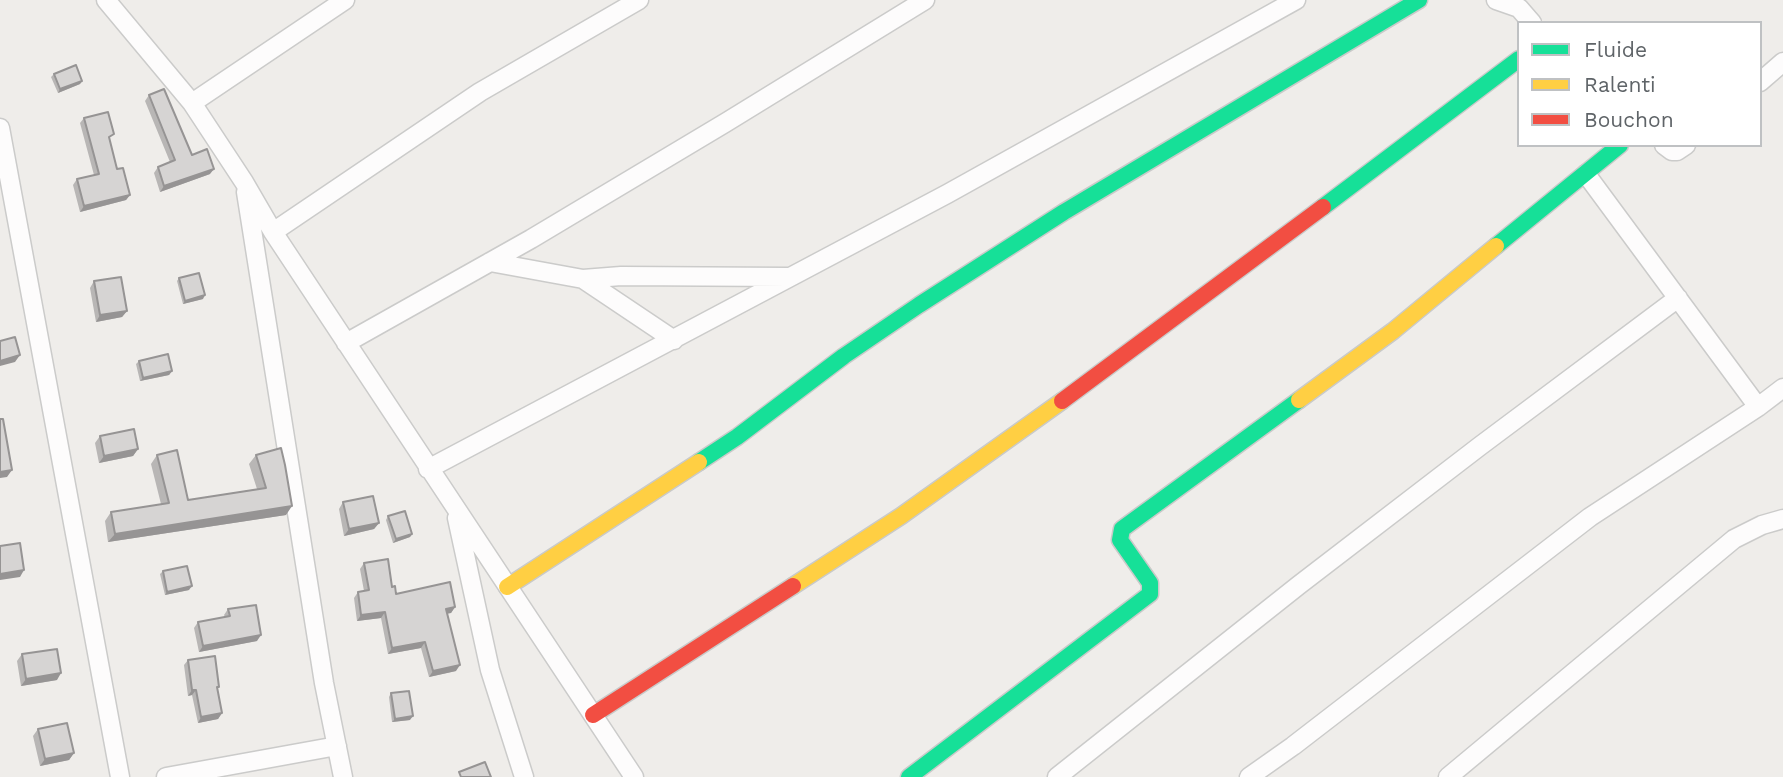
<!DOCTYPE html>
<html>
<head>
<meta charset="utf-8">
<style>
  body { margin:0 }
  #map { position:relative; width:1783px; height:777px; overflow:hidden; background:#efedea; font-family:"Work Sans",sans-serif }
  canvas { display:block }
  .legend { position:absolute; left:1517px; top:21px; width:245px; height:126px; box-sizing:border-box; background:#fff; border:2px solid #bfc1c3; margin:0; padding:9px 12px; list-style:none; font-size:21px; color:#5f6468 }
  .legend li { display:flex; align-items:center; gap:14px; height:35px }
  .legend b { width:35px; border:2px solid #bfc1c3 }
</style>
</head>
<body>
<div id="map">
<canvas width="1783" height="777"></canvas>
<ul class="legend">
<li><b style="height:9px;background:#16e098"></b>Fluide</li>
<li><b style="height:9px;background:#ffcf43"></b>Ralenti</li>
<li><b style="height:9px;background:#f24e42"></b>Bouchon</li>
</ul>
</div>
<script>
const context = document.querySelector('canvas').getContext('2d');
context.lineJoin = 'round';
function poly(rows) {
  const path = new Path2D();
  for (const r of rows) {
    path.moveTo(r[0], r[1]);
    for (let i = 2; i < r.length; i += 2) path.lineTo(r[i], r[i + 1]);
  }
  return path;
}
function trace(path, color, width, dash) {
  context.strokeStyle = color;
  context.lineWidth = width;
  context.lineCap = dash ? 'butt' : 'round';
  context.setLineDash(dash || []);
  context.stroke(path);
}
function fillPath(path, color) {
  context.fillStyle = color;
  context.fill(path, 'evenodd');
}
const street = poly([
  [106,0,192,103,244,182,273,232,634,777],
  [1496,0,1519,8,1532,23],
  [1760,82,1783,62],
  [192,103,345,0],
  [0,128,120,777],
  [1664,145,1672,151,1677,151,1686,145],
  [1586,174,1758,407],
  [246,192,324,683,343,777],
  [273,232,480,92,639,0],
  [490,262,583,279,621,276,788,277],
  [583,279,674,340],
  [346,343,531,239,725,123,925,0],
  [428,469,947,194,1296,0],
  [457,518,490,670,524,777],
  [166,777,337,746],
  [1057,777,1299,585,1480,446,1678,298],
  [1249,777,1293,746,1590,517,1758,407,1783,388],
  [1448,777,1734,539,1762,525,1783,519]
]);
const fast = poly([
  [1323,207,1519,59],
  [1496,246,1620,145],
  [699,462,737,437,844,356,919,305,1064,212,1419,0],
  [909,777,1150,594,1150,583,1120,540,1122,529,1299,400]
]);
const slow = poly([
  [1299,400,1393,331,1496,246],
  [793,586,901,516,1062,401],
  [507,587,699,462]
]);
const jam = poly([
  [1062,401,1323,207],
  [593,715,793,586]
]);
const wall = poly([
  [54,74,82,81,80,84,58,93,51,77],
  [149,95,192,155,210,174,160,192,154,173,158,167,170,162,145,101],
  [84,118,110,140,117,169,130,195,126,200,80,212,73,185,77,179,94,175,80,123],
  [179,278,203,299,183,304,177,281],
  [94,281,127,311,122,317,96,322,90,288],
  [139,361,172,371,169,375,140,381,136,364],
  [100,436,138,449,133,456,99,463,95,443],
  [157,455,188,500,257,489,249,464,256,455,286,515,108,542,105,521,111,512,161,504,151,464],
  [343,502,379,523,374,529,344,536,339,509],
  [388,516,412,534,410,537,393,543,386,520],
  [364,563,392,587,396,594,455,607,451,613,447,613,456,671,429,677,421,648,388,654,381,618,357,621,354,598,358,592,364,591,360,569],
  [163,571,189,590,165,595,160,574],
  [228,609,257,641,199,652,194,628,198,622,225,617,224,615],
  [22,654,57,680,21,686,17,661],
  [188,660,217,688,222,713,218,719,198,723,192,695,188,696,184,665],
  [391,693,410,720,392,722,389,697],
  [38,729,74,753,69,760,40,766,33,736]
]);
const shadedWall = poly([
  [82,81,80,84,58,93,60,89],
  [214,169,210,174,160,192,164,186],
  [130,195,126,200,80,212,84,206],
  [205,295,203,299,183,304,185,301],
  [127,311,122,317,96,322,100,315],
  [20,355,15,362,0,366,0,361],
  [172,371,169,375,140,381,143,378],
  [138,449,133,456,99,463,104,456],
  [12,470,7,477,0,478,0,472],
  [292,506,286,515,108,542,115,534],
  [379,523,374,529,344,536,349,529],
  [412,534,410,537,393,543,396,539],
  [24,570,20,577,0,580,0,574],
  [192,586,189,590,165,595,167,592],
  [455,607,451,613,442,615,446,609],
  [385,612,381,618,357,621,361,615],
  [261,635,257,641,199,652,203,646],
  [425,642,421,648,388,654,392,648],
  [460,665,456,671,429,677,433,671],
  [61,673,57,680,21,686,26,679],
  [192,690,196,690,192,695,188,696],
  [222,713,218,719,198,723,201,717],
  [413,716,410,720,392,722,395,719],
  [74,753,69,760,40,766,45,759]
]);
const building = poly([
  [76,65,82,81,60,89,54,74,76,65],
  [164,89,192,155,207,149,214,169,164,186,158,167,175,160,149,95,164,89],
  [108,112,114,134,109,137,117,169,123,168,130,195,84,206,77,179,99,174,84,118,108,112],
  [199,273,205,295,185,301,179,278,199,273],
  [121,277,127,311,100,315,94,281,121,277],
  [15,337,20,355,0,361,0,341,15,337],
  [168,354,172,371,143,378,139,361,168,354],
  [0,419,3,419,12,470,0,472,0,419],
  [134,429,138,449,104,456,100,436,134,429],
  [281,448,285,465,292,506,115,534,111,512,169,503,157,455,177,450,188,500,266,488,256,455,281,448],
  [373,496,379,523,349,529,343,502,373,496],
  [405,511,412,534,396,539,388,516,405,511],
  [20,543,24,570,0,574,0,546,20,543],
  [388,559,392,587,395,586,396,594,450,582,455,607,446,609,460,665,433,671,425,642,392,648,385,612,361,615,358,592,369,590,364,563,388,559],
  [187,566,192,586,167,592,163,571,187,566],
  [256,605,261,635,203,646,198,622,230,616,228,609,256,605],
  [57,649,61,673,26,679,22,654,57,649],
  [215,656,219,687,217,687,222,713,201,717,196,690,192,690,188,660,215,656],
  [409,691,413,716,395,719,391,693,409,691],
  [67,723,74,753,45,759,38,729,67,723],
  [485,762,491,777,461,777,459,772,485,762]
]);
trace(street, '#cbcbca', 21);
trace(fast, '#c9cac9', 19);
trace(slow, '#c9cac9', 19);
trace(jam, '#c9cac9', 19);
trace(street, '#fdfcfc', 18);
trace(fast, '#16e098', 16);
trace(slow, '#ffcf43', 16);
trace(jam, '#f24e42', 16);
fillPath(wall, '#b8b6b5');
fillPath(shadedWall, '#969494');
fillPath(building, '#d6d4d3');
trace(building, '#969494', 2);
</script>
</body>
</html>
